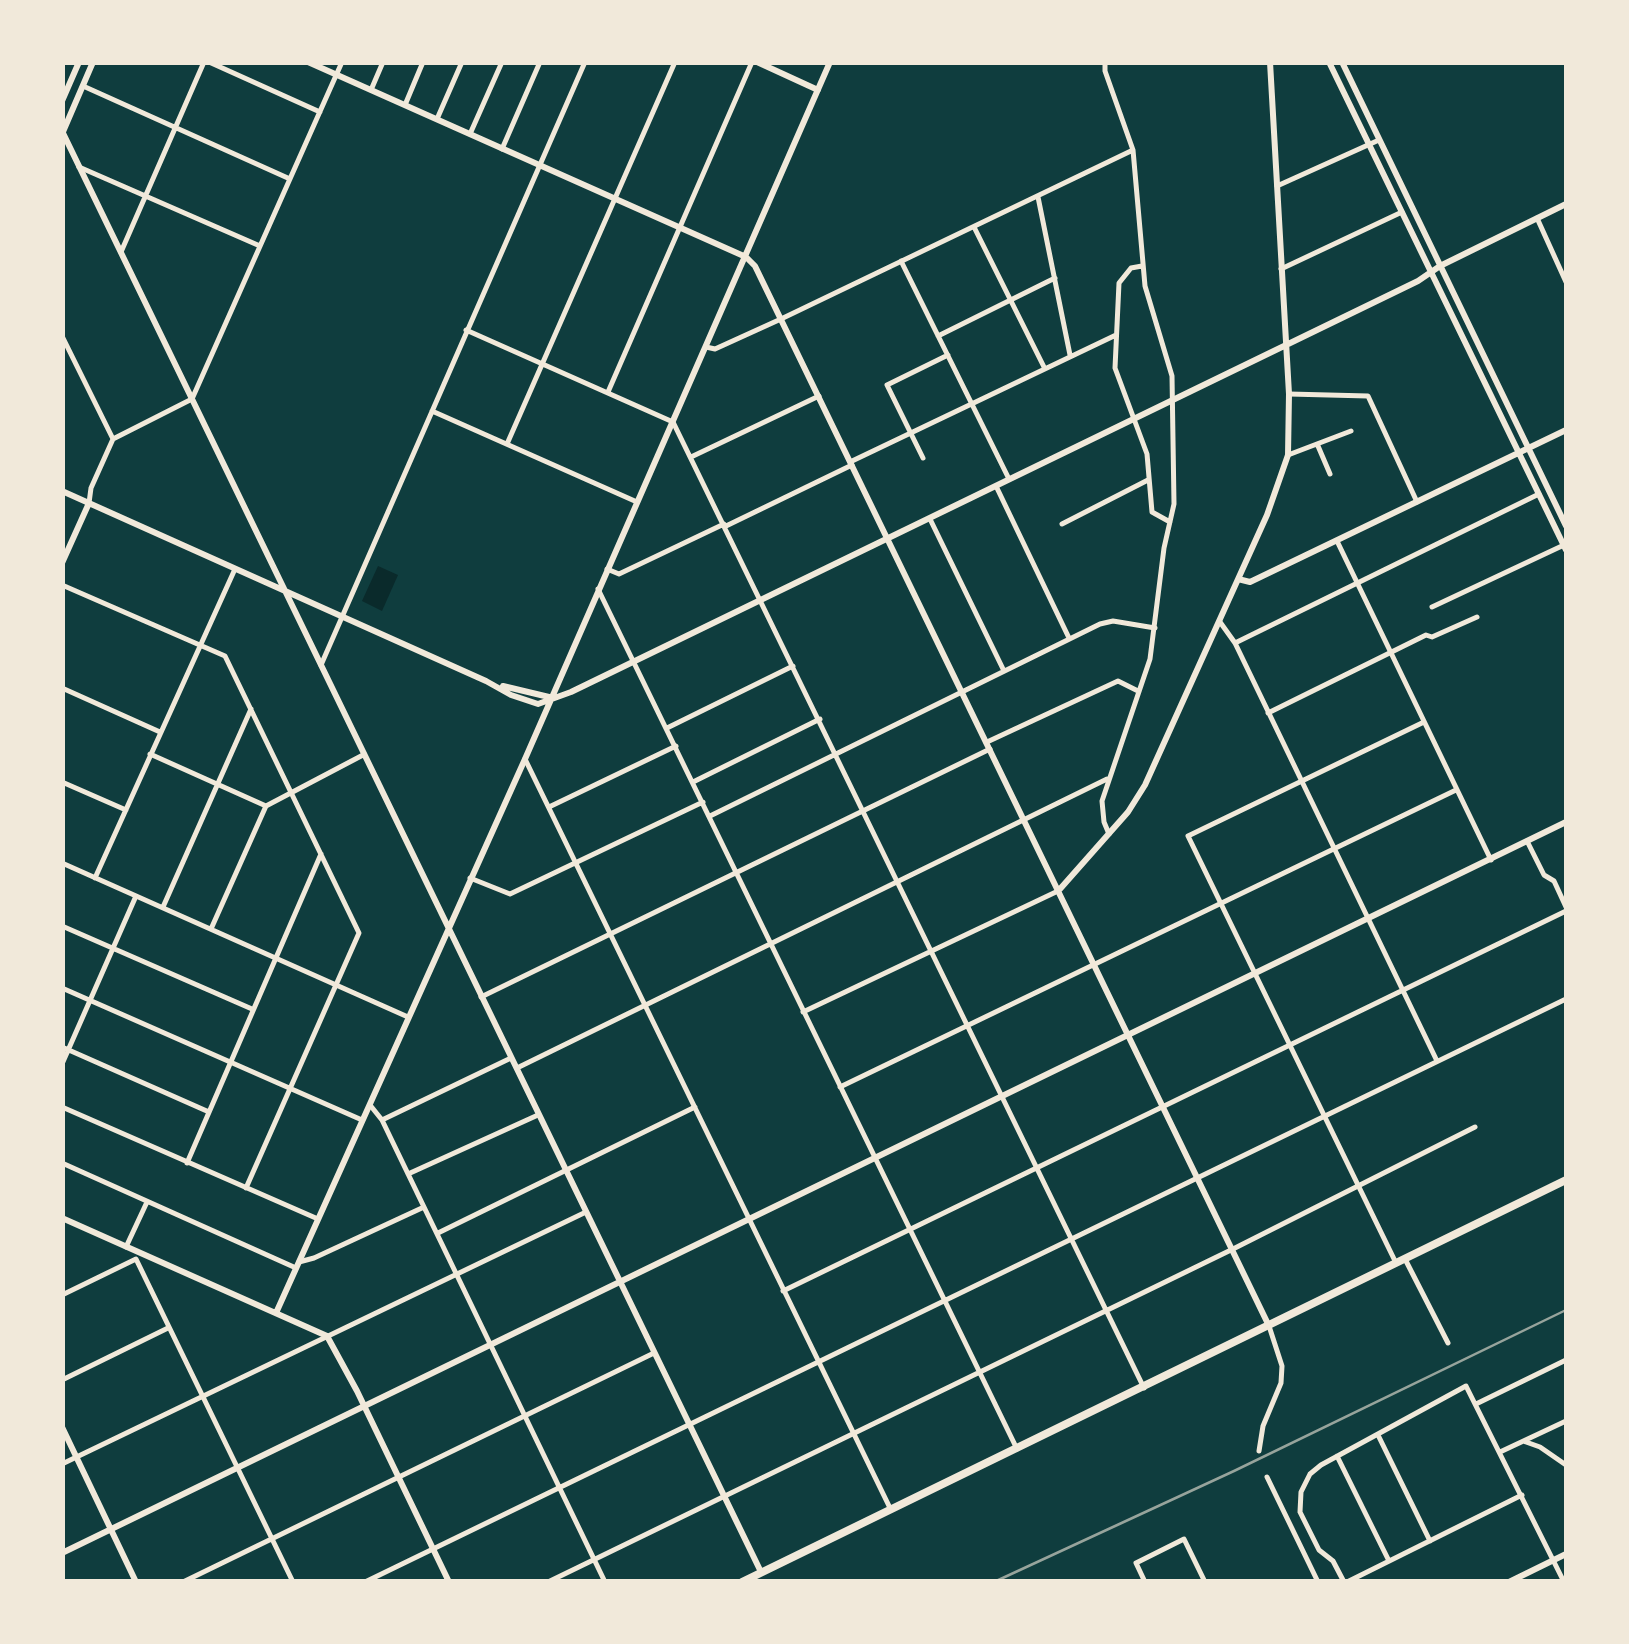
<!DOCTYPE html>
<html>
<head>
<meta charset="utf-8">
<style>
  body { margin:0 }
  #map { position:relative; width:1629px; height:1644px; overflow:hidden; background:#0f3d3e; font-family:"Public Sans",sans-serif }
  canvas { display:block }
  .frame { position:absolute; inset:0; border:65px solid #f1e9da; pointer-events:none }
</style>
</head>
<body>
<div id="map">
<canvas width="1629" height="1644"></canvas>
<div class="frame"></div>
</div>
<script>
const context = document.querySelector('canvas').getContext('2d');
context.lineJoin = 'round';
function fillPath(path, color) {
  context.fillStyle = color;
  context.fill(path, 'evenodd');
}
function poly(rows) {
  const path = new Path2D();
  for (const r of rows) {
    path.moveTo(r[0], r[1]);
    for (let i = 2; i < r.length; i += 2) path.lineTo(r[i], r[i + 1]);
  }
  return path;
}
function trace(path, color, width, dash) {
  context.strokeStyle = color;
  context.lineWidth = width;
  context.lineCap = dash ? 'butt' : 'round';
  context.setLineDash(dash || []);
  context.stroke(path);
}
const water = poly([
  [378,566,398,575,382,611,362,601]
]);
const minor = poly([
  [209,62,320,112],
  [1105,62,1105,71,1133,150,1145,286,1172,376,1174,504,1164,548,1150,659,1102,801,1104,822,1109,834],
  [83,86,290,179],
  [371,90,383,62],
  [405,105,423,62],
  [437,119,462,62],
  [470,134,502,62],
  [502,149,540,62],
  [79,167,260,246],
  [1277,186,1379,140],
  [1038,197,1070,355],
  [1537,218,1566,282],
  [974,227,1044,367],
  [121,252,204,62],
  [901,261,1009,479],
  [1142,266,1131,268,1119,283,1115,368,1147,454,1152,512,1170,522],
  [1281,269,1402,212],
  [466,330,673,422,1144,1388],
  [62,336,113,439],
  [938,336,1055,278],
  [706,347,715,349,781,319,1133,150],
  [608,392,752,62],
  [1289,394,1368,396,1417,502],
  [432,411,637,502],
  [507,444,675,62],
  [1318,446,1330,474],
  [1288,455,1351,431],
  [691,457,819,396],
  [923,458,887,385,948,355],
  [850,462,1116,335],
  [996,486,1069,638],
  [89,503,91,488,113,439,192,399,342,62],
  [930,519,1004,671],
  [1062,524,1148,480],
  [726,526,852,465],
  [1337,541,1491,860],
  [607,569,619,574,724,524],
  [62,585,225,656,359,933,246,1188],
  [598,589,1017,1449],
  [1432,607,1564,545],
  [1220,622,1235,643,1437,1061],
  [1235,643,1539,494],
  [321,665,585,62],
  [62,688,160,732],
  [1268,713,1426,635,1432,637,1477,617],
  [667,728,793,666],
  [987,742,1118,681,1138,691],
  [150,754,266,806],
  [525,759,891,1510],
  [62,782,126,810],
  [693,782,820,719],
  [549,807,676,746],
  [710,816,1100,624,1113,621,1155,628],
  [1527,841,1544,875,1554,881,1566,907],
  [62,863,408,1017],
  [95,878,235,569],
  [470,878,510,894,703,802],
  [163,907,251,709],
  [62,926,252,1009],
  [211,929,266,806,363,755],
  [62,988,362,1120],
  [481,997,990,749],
  [803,1012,1058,891],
  [62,1047,209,1112],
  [62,1064,136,896],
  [517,1068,1107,779],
  [840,1087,1456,790],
  [370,1105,382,1120,605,1582],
  [62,1107,318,1219],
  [382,1120,511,1058],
  [62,1163,296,1268],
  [187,1163,321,854],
  [408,1174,538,1115],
  [438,1233,695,1107],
  [126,1247,147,1202],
  [136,1259,293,1582],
  [1405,1259,1448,1343],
  [299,1262,314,1258,424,1207],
  [1396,1263,1188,836,1424,722],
  [783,1291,1566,911],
  [62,1295,136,1259],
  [62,1380,168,1328],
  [1476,1404,1566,1360],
  [1378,1435,1430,1541],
  [1526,1442,1540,1447,1566,1465],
  [1259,1451,1263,1426,1281,1383,1282,1366,1269,1326],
  [1500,1452,1566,1421],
  [1337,1456,1389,1561],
  [62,1464,586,1212],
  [1267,1477,1318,1582],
  [183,1582,654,1353],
  [365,1582,1566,999],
  [548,1582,1233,1249,1475,1127],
  [1145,1582,1136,1563,1184,1539,1205,1582],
  [1344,1582,1333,1561,1319,1550,1300,1512,1301,1492,1310,1474,1321,1465,1466,1386,1564,1582],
  [1347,1582,1522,1495]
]);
const tertiary = poly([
  [308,62,746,257,755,266,1269,1326],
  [757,62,818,90],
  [1329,62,1566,550],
  [1342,62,1566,526],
  [62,101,79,62],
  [62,131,761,1572],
  [62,134,93,62],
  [62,491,486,681],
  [62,563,89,503],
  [1238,579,1250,582,1566,430],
  [486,681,511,695,538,704,571,692,1418,281,1440,266,1566,204],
  [503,686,549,697],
  [1060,889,1128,812,1145,785,1267,515,1288,455,1289,394,1270,62],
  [62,1218,327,1336,357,1391,449,1582],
  [276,1313,525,759,830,62],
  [62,1427,136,1582],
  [62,1553,1566,822],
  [1509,1582,1566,1554]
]);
const trunk = poly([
  [742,1582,1566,1180]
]);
const rail = poly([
  [994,1582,1234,1471,1566,1310]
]);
fillPath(water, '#0a2a2b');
trace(minor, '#f1e9da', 5);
trace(tertiary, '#f1e9da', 6);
trace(trunk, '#f1e9da', 8);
trace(rail, '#97a49c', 2.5);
</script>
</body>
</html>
